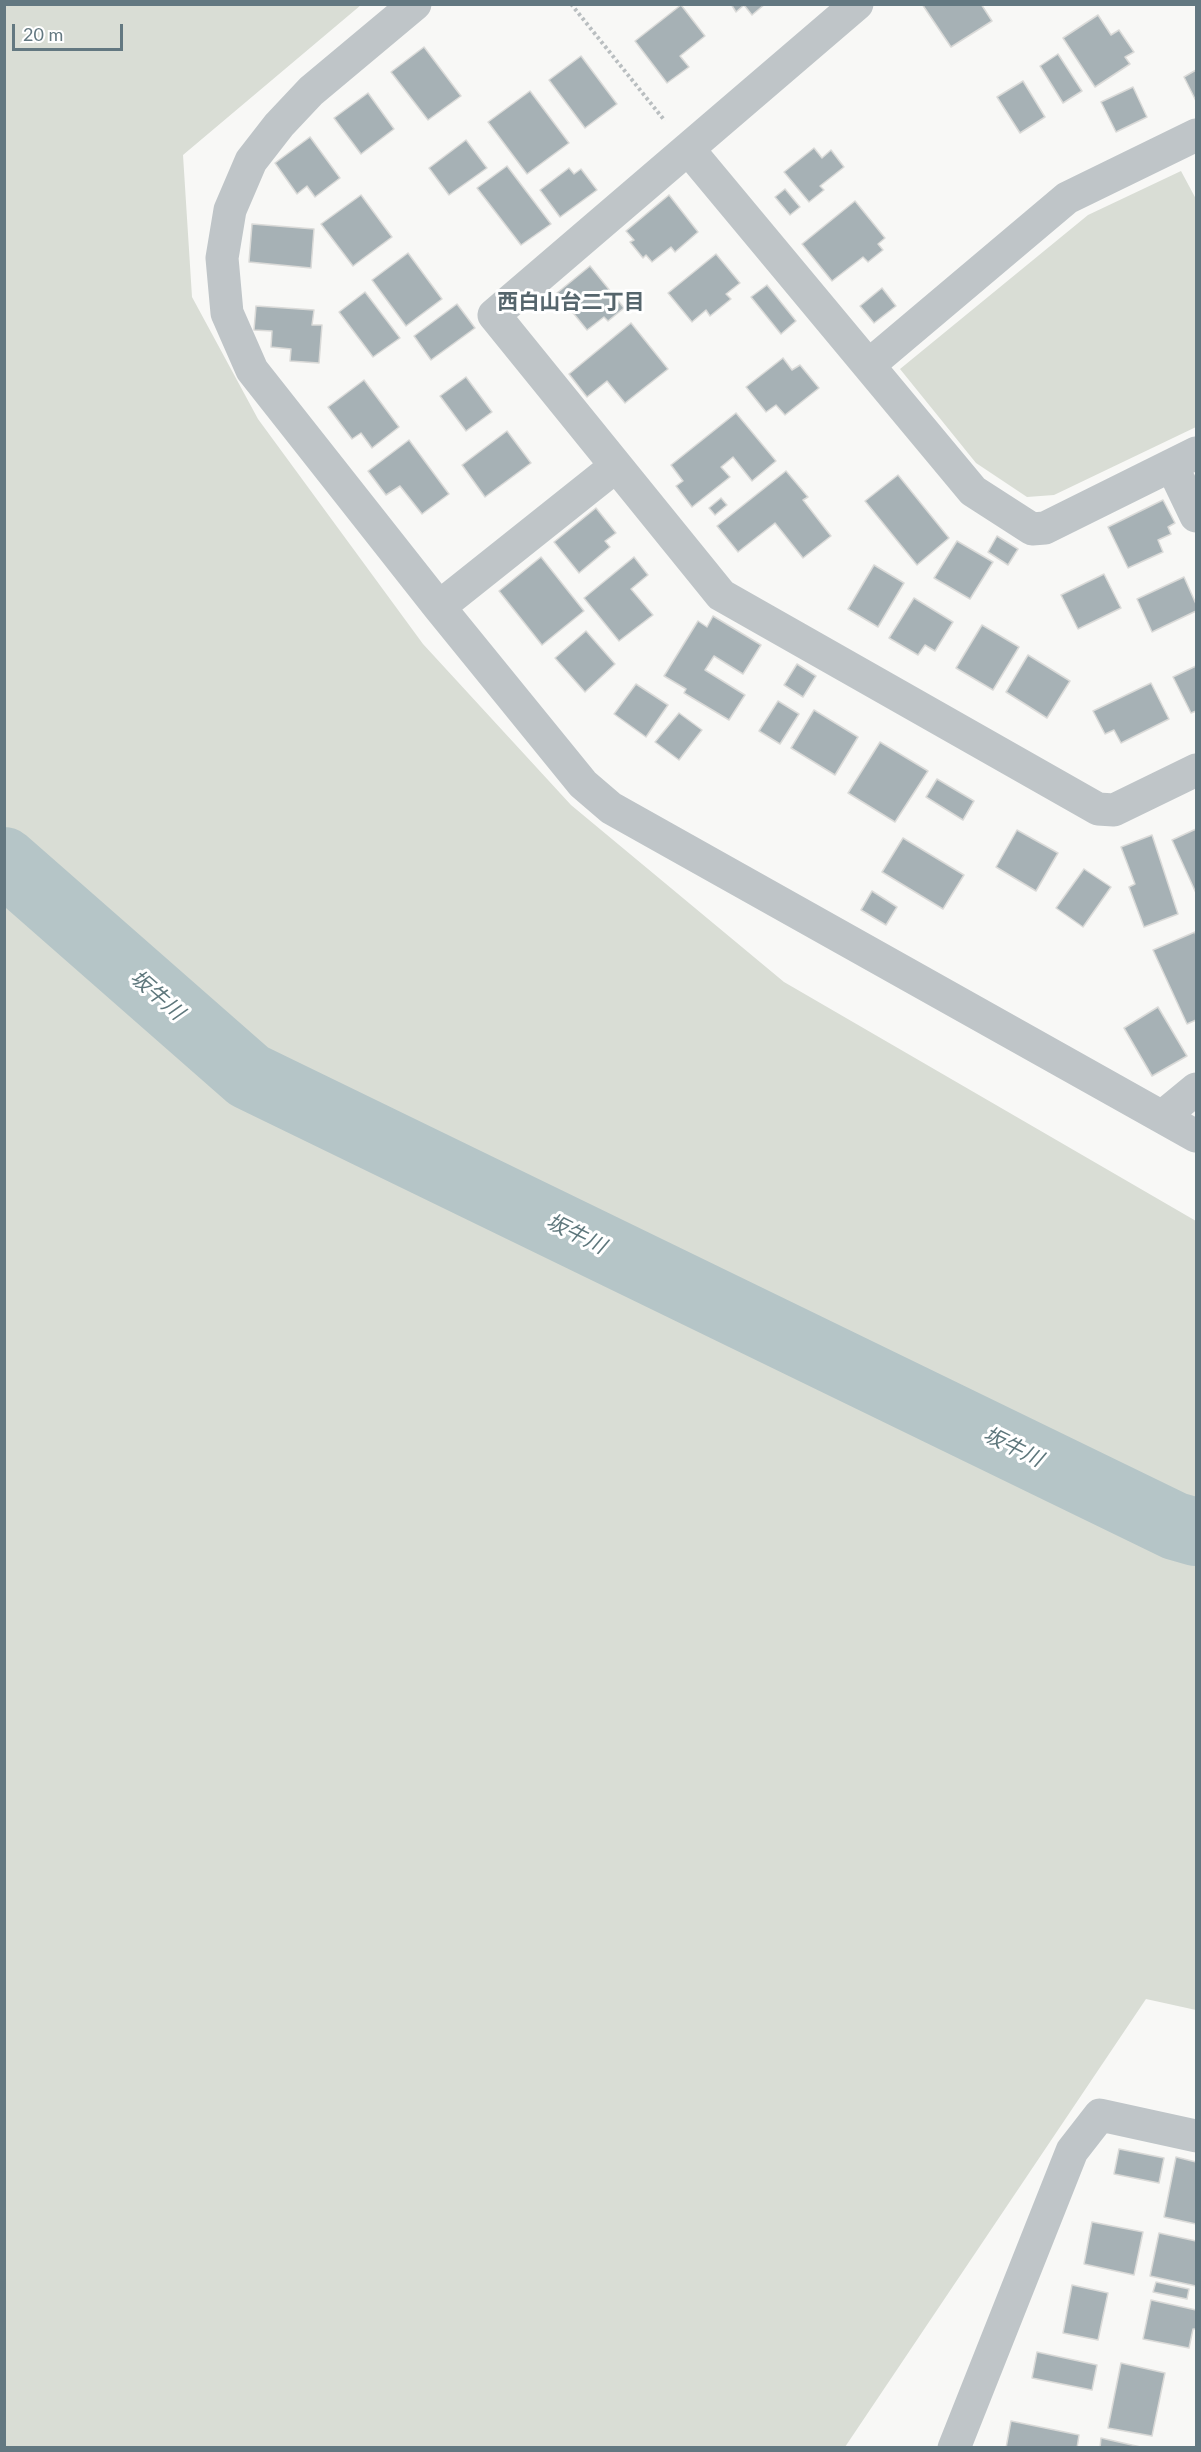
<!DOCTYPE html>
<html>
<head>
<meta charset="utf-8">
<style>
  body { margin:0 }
  #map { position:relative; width:1201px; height:2452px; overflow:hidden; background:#f8f8f6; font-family:Lato,sans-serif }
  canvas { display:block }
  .frame { position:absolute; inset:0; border:6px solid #637881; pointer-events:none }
  .scale { position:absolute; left:12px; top:24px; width:111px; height:27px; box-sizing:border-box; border:3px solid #637881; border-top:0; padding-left:8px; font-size:18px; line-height:21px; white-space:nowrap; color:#637881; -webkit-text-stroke:4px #fff; paint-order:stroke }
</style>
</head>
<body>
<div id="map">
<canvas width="1201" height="2452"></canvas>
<div class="frame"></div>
<div class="scale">20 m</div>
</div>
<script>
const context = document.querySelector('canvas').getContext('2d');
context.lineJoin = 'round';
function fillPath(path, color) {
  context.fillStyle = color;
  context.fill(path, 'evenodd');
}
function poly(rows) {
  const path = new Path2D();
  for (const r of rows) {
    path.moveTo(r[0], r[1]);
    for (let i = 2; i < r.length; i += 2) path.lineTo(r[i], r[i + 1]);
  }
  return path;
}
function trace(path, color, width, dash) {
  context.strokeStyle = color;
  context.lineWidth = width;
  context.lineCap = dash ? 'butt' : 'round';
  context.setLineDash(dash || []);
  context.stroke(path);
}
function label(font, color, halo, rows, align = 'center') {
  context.font = font + ' Lato,"Noto Sans JP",sans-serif';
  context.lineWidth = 6;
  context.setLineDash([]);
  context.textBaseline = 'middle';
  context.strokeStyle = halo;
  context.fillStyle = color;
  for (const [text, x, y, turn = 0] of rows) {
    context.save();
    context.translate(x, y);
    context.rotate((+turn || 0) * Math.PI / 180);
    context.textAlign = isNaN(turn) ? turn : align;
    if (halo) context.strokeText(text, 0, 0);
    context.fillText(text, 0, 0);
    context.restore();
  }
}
const green = poly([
  [5,4,361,5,183,155,192,297,258,419,423,644,571,805,784,982,1196,1221,1196,2010,1146,1999,845,2447,5,2447],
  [1181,171,1196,199,1196,427,1054,495,1027,497,976,463,900,369,1088,215]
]);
const river = poly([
  [4,861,249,1076,1175,1526,1196,1532]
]);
const building = poly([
  [731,4,765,4,752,15,744,5,736,12,731,4],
  [922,4,981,4,992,21,951,47,922,4],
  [681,5,705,36,680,56,689,67,667,83,635,41,681,5],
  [1098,15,1111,35,1119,30,1134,52,1125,57,1130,64,1095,87,1063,38,1098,15],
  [424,47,461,96,428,120,391,72,424,47],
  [1058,54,1082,91,1063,103,1040,66,1058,54],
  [581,56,617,104,585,128,549,80,581,56],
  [1196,70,1196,101,1184,77,1196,70],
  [1023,81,1045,117,1020,133,997,97,1023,81],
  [1133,87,1147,117,1116,132,1101,102,1133,87],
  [530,91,569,143,527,174,488,122,530,91],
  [368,93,394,129,361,154,334,118,368,93],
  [310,137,340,178,315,197,307,186,297,194,275,163,310,137],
  [466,140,487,168,449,195,429,168,466,140],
  [814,148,822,158,831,150,844,167,820,186,824,190,809,202,784,172,814,148],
  [507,166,551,224,521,245,477,188,507,166],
  [569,168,574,174,581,169,597,190,560,217,540,190,569,168],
  [785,189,800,207,790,215,775,197,785,189],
  [361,195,392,237,353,266,321,224,361,195],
  [669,195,698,232,675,252,671,247,652,262,646,255,643,258,630,242,634,240,626,231,669,195],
  [855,201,885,238,878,244,883,250,868,262,863,257,832,281,802,244,855,201],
  [252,224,314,229,311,268,249,262,252,224],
  [408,253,442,299,406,326,372,280,408,253],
  [716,254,740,283,726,294,731,299,710,316,706,310,692,322,668,293,716,254],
  [590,266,624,308,608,321,604,317,587,330,557,293,590,266],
  [767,285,796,321,781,334,751,297,767,285],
  [882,288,896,306,874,323,860,306,882,288],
  [365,292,400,338,373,357,339,312,365,292],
  [457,304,475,328,431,360,414,336,457,304],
  [256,306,314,310,312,325,322,325,319,363,290,361,291,349,271,347,272,331,254,330,256,306],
  [631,323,668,369,625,403,607,381,587,397,569,374,631,323],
  [783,358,792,370,800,365,819,388,785,415,776,405,766,412,746,387,783,358],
  [466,377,492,412,466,431,440,396,466,377],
  [364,380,399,427,372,448,361,433,352,439,328,407,364,380],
  [736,413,776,461,752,481,733,457,721,467,730,477,692,507,676,486,683,481,671,465,736,413],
  [507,431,531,463,485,497,462,465,507,431],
  [409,440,449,494,422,514,400,486,386,495,368,471,409,440],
  [786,471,808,497,803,500,831,536,803,558,775,523,738,552,717,526,786,471],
  [898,475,949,538,917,565,865,501,898,475],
  [721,498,727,505,715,515,709,508,721,498],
  [1163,500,1175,523,1168,527,1171,534,1158,540,1163,552,1128,568,1108,527,1163,500],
  [596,508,616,533,605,541,610,547,579,573,554,542,596,508],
  [997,536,1018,549,1008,565,988,552,997,536],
  [957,541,993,562,970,599,934,578,957,541],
  [541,557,584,611,542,645,499,591,541,557],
  [634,557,648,575,631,589,653,615,619,641,584,598,634,557],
  [874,565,904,583,878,627,848,609,874,565],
  [1104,574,1121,608,1078,629,1061,595,1104,574],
  [1184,577,1196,604,1196,611,1152,632,1137,599,1184,577],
  [914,598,953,622,935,651,925,645,918,655,889,638,914,598],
  [713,616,761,645,743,674,714,656,705,670,745,695,729,720,684,693,686,689,664,676,698,621,707,627,713,616],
  [982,625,1019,647,993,690,956,668,982,625],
  [586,631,615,664,585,692,555,658,586,631],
  [1028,655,1070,681,1047,718,1006,692,1028,655],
  [797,664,816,676,803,697,784,685,797,664],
  [1196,666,1196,711,1191,713,1173,677,1196,666],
  [1151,683,1169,719,1121,743,1114,730,1105,734,1093,711,1151,683],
  [636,684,668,705,646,737,614,714,636,684],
  [778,701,799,714,780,744,759,731,778,701],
  [814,710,858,737,835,775,791,748,814,710],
  [679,713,702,730,679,760,655,742,679,713],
  [880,742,928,771,895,822,848,793,880,742],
  [937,779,974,801,963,820,926,797,937,779],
  [1196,829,1196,893,1172,840,1196,829],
  [1017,830,1058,853,1036,891,996,867,1017,830],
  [1152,835,1178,914,1144,927,1129,887,1135,884,1121,847,1152,835],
  [903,838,964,875,943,909,882,872,903,838],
  [1084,869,1111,887,1083,927,1056,908,1084,869],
  [872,891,897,907,886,925,861,910,872,891],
  [1195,932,1196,936,1196,1020,1187,1024,1153,950,1195,932],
  [1158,1007,1187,1056,1152,1076,1124,1028,1158,1007],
  [1119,2149,1164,2158,1159,2183,1114,2174,1119,2149],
  [1176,2157,1196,2162,1196,2224,1164,2217,1176,2157],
  [1092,2222,1143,2232,1134,2275,1084,2264,1092,2222],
  [1159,2233,1196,2241,1196,2286,1150,2276,1159,2233],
  [1156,2282,1189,2289,1187,2299,1153,2292,1156,2282],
  [1072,2285,1108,2293,1098,2340,1063,2333,1072,2285],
  [1151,2300,1196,2310,1196,2329,1193,2329,1189,2348,1143,2339,1151,2300],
  [1037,2352,1097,2365,1092,2390,1032,2378,1037,2352],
  [1121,2363,1165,2373,1152,2436,1108,2428,1121,2363],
  [1011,2421,1079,2435,1077,2448,1006,2448,1011,2421],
  [1101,2438,1145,2448,1100,2448,1101,2438]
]);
const path = poly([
  [571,4,665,121]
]);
const minor = poly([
  [415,4,311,91,279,125,251,161,230,210,222,258,227,313,252,370,439,607,583,784,611,808,1196,1136],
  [857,4,494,315,721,595,1098,809,1114,810,1196,770],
  [689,150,973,491,1032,529,1045,528,1196,453],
  [869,365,1067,198,1196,135],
  [1172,466,1196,516],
  [439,607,616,466],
  [1162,1117,1196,1089],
  [954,2448,1072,2151,1100,2115,1196,2136]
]);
const neighbourhoodNames = [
  ["西白山台二丁目",571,302]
];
const waterNames = [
  ["坂牛川",157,995,41],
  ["坂牛川",576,1234,26],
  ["坂牛川",1013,1447,26]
];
fillPath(green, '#d9ddd5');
trace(river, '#b5c5c7', 68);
fillPath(building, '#a6b1b5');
trace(building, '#dadad8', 1.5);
trace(path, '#b9bec0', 4, [3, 3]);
trace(minor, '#bfc5c8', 33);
label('bold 21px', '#55656c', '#fff', neighbourhoodNames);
label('italic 21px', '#5e777c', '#fff', waterNames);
</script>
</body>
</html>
